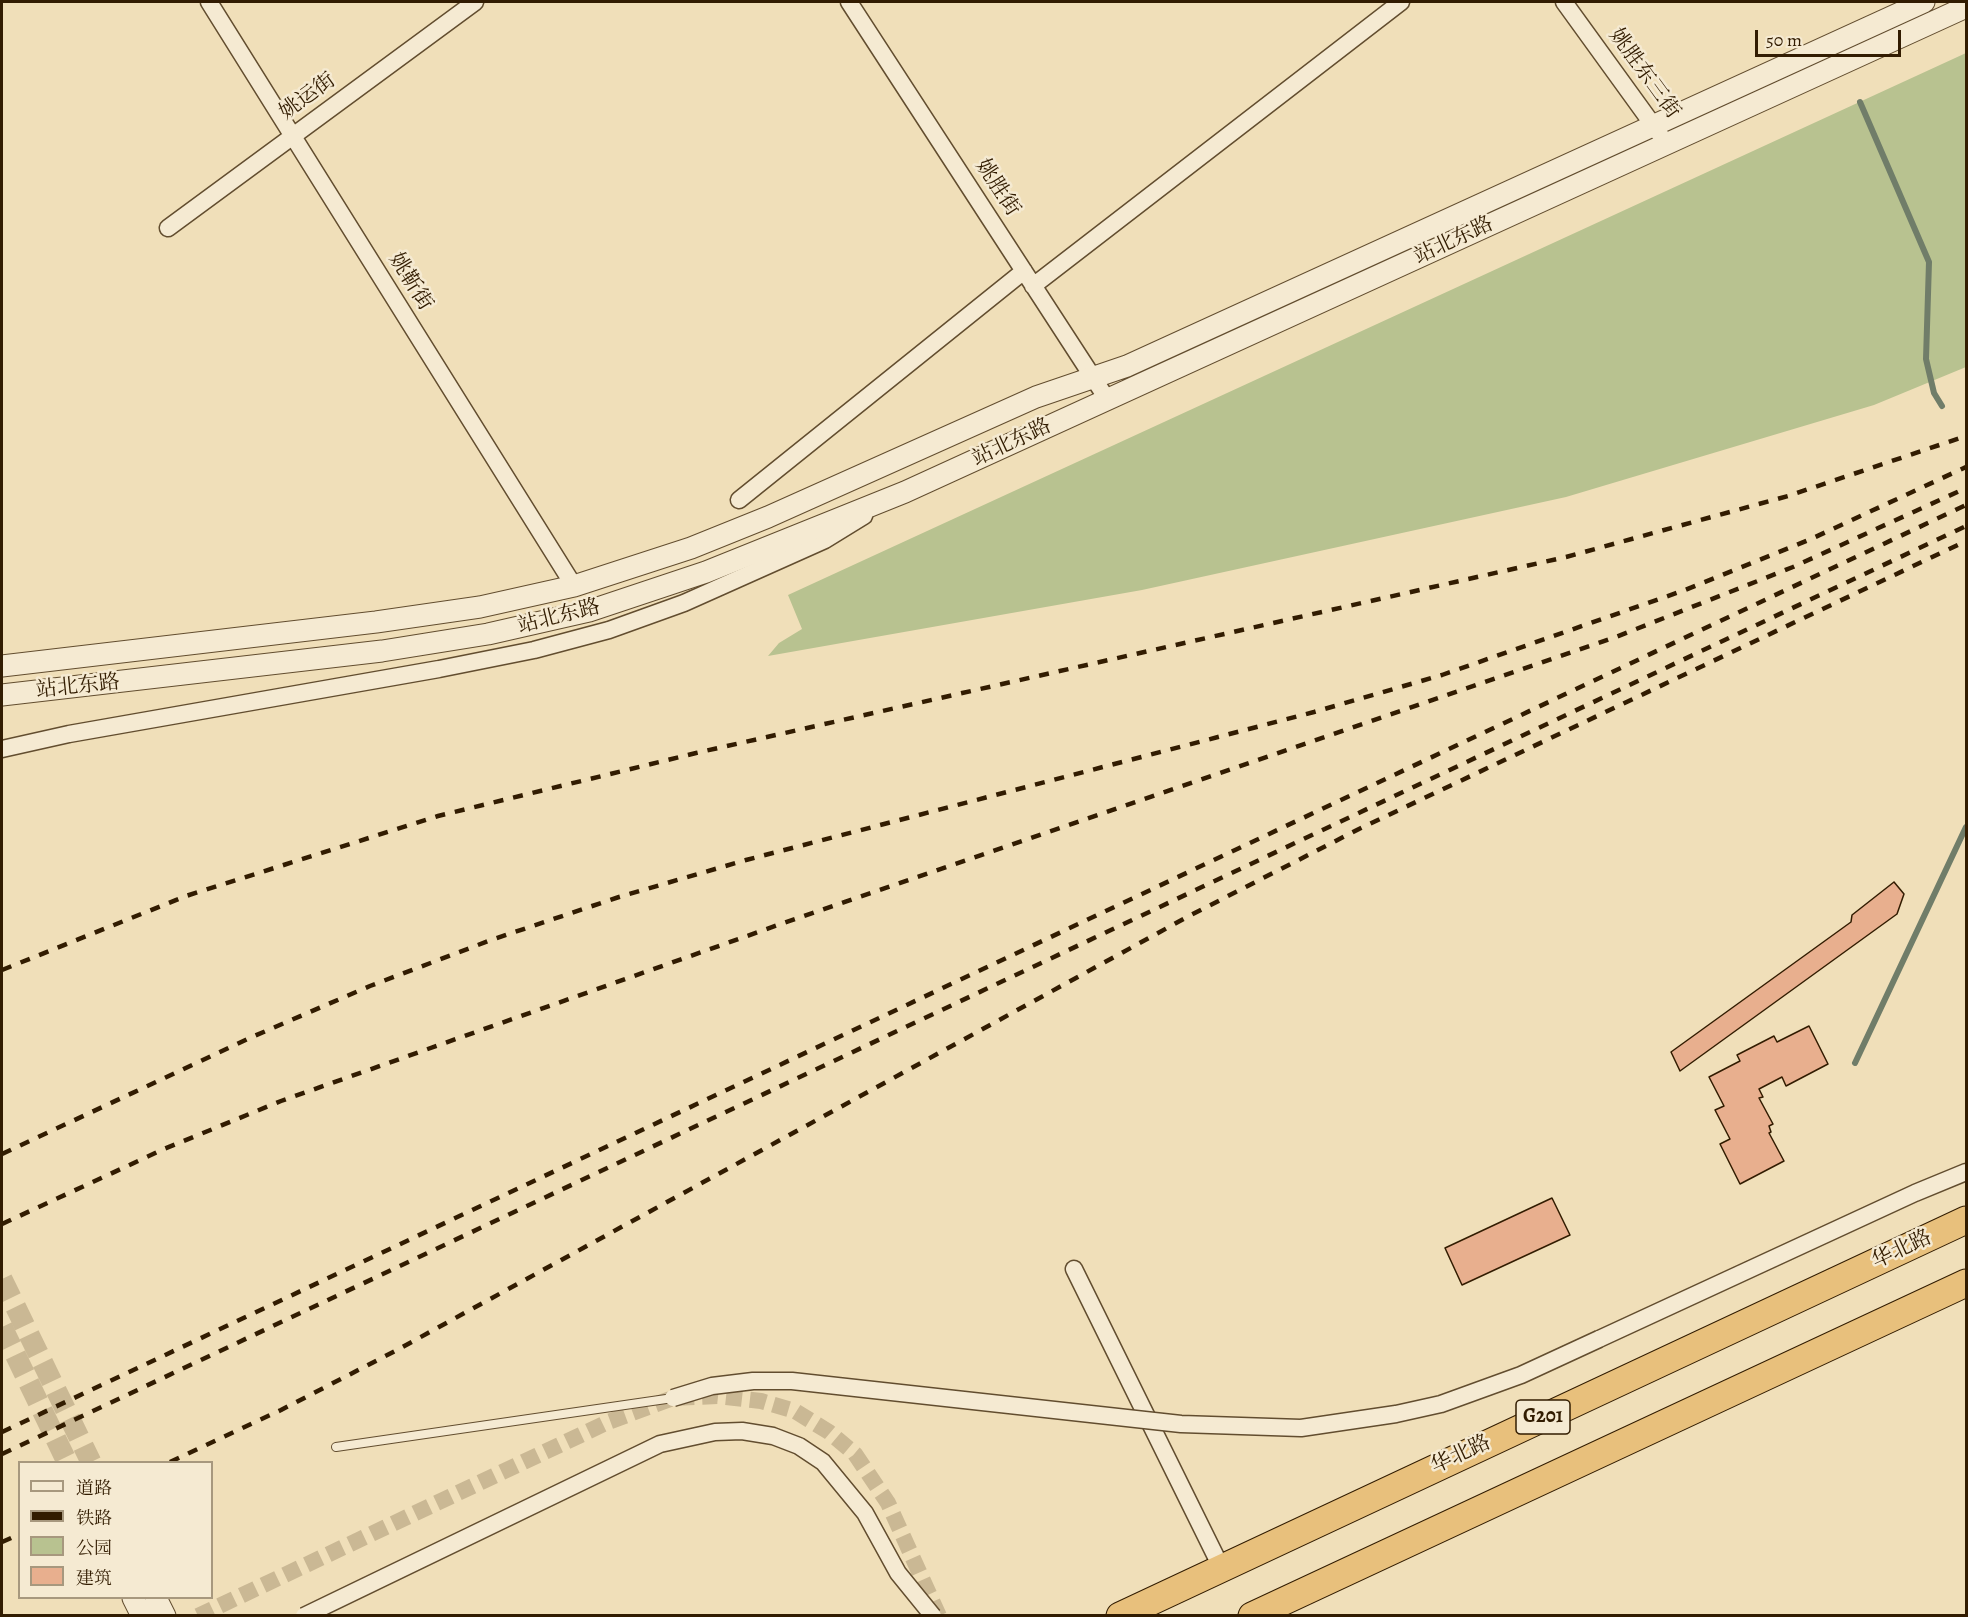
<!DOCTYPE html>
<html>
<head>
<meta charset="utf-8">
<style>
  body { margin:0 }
  #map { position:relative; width:1968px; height:1617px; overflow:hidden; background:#f0dfb9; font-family:Alegreya,"Noto Serif SC",serif }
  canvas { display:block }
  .frame { position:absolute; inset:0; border:3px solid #321c01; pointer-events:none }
  .legend { position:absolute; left:18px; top:1461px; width:195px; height:138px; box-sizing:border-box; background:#f5ead2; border:2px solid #a7987e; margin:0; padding:8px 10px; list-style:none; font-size:18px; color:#321c01 }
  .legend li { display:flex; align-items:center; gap:12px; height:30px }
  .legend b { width:30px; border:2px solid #a7987e }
  .scale { position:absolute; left:1755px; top:30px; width:146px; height:27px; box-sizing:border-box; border:3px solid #321c01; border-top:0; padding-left:8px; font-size:18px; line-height:21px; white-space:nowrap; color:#321c01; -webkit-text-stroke:4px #f5ead2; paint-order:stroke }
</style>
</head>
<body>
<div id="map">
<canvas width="1968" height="1617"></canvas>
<div class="frame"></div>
<ul class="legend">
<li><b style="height:8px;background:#f5ead2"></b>道路</li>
<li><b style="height:8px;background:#321c01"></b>铁路</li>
<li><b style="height:16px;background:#b8c290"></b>公园</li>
<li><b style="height:16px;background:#e8af8e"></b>建筑</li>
</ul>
<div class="scale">50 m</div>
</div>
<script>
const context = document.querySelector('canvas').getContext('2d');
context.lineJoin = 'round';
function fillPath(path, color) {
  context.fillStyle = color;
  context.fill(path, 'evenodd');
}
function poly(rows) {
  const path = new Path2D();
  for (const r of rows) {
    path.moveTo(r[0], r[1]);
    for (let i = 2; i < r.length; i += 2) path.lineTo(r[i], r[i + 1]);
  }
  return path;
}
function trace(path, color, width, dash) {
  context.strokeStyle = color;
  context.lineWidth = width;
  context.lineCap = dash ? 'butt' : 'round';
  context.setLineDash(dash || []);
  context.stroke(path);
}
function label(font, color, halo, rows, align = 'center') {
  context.font = font + ' Alegreya,"Noto Serif SC",serif';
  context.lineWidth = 5;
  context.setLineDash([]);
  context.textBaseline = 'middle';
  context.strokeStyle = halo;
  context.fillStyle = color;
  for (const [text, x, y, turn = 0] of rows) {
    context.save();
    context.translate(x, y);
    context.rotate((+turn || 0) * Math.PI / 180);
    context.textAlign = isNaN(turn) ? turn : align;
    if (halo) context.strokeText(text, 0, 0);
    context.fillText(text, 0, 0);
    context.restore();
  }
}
const green = poly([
  [1966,53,1966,367,1874,405,1566,497,1142,590,768,656,779,643,802,629,788,595]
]);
const stream = poly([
  [1860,102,1929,262,1926,359,1934,393,1942,406],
  [1855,1063,1966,827]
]);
const building = poly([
  [1894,882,1904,894,1897,914,1680,1071,1671,1052,1851,922,1852,915,1894,882],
  [1809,1026,1828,1064,1786,1086,1782,1077,1759,1089,1763,1097,1759,1098,1773,1124,1769,1126,1771,1132,1769,1133,1784,1161,1740,1184,1720,1144,1730,1139,1715,1110,1724,1106,1709,1077,1740,1061,1737,1055,1774,1036,1777,1042,1809,1026],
  [1552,1198,1570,1235,1462,1285,1445,1248,1552,1198]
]);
const minorTunnel = poly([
  [198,1616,608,1422,673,1398,717,1396,761,1401,795,1411,829,1432,855,1454,888,1503,939,1616]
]);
const tertiaryTunnel = poly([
  [2,1279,91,1462],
  [2,1327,67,1462]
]);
const service = poly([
  [336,1447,673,1398]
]);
const minor = poly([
  [209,2,574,586],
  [849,2,1107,399],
  [1564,2,1661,136],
  [168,228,475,2],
  [1033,286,1401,2],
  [739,500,1024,271],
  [2,749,69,734,439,669,534,650,609,630,684,603,825,540,864,516],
  [1074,1269,1221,1567],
  [1599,1339,1915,1193,1966,1172]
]);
const tertiary = poly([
  [2,666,376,622,480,607,574,586,691,548,768,517,1036,397,1127,366,1924,2],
  [2,695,382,651,488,634,589,611,706,572,905,492,1966,7],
  [133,1598,142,1616],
  [156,1598,165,1616]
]);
const trunk = poly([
  [1120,1616,1966,1220],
  [1252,1616,1966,1283]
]);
const rail = poly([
  [2,970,186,896,438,816,696,753,1566,557,1788,496,1966,436],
  [2,1154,252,1037,370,986,491,940,619,897,746,860,1314,712,1442,675,1685,590,1811,539,1966,467],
  [2,1224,164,1149,281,1101,778,925,1616,637,1793,567,1966,488],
  [2,1432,1966,505],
  [2,1454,1966,526],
  [170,1462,281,1410,397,1350,1189,916,1359,829,1966,541],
  [2,1542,20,1534]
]);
const minorBridge = poly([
  [673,1398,712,1386,753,1381,792,1381,1181,1424,1301,1428,1396,1414,1441,1404,1521,1375,1599,1339],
  [304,1616,660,1444,715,1432,742,1431,773,1436,799,1446,823,1462,865,1513,898,1573,933,1616]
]);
const shields = [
  [1543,1417,54]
];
const shieldNames = [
  ["G201",1543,1417]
];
const streetNames = [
  ["姚胜东三街",1644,74,54],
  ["姚运街",308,97,-36],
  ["姚胜街",997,188,57],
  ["站北东路",1454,241,-25],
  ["姚靳街",410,282,58],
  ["站北东路",1012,443,-25],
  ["站北东路",559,617,-14],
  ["站北东路",78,687,-6],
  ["华北路",1902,1250,-25],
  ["华北路",1461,1455,-25]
];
fillPath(green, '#b8c290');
trace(stream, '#707d69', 6);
fillPath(building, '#e8af8e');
trace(building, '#321c01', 1.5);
trace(minorTunnel, '#cab894', 16, [16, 8]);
trace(tertiaryTunnel, '#cab894', 21, [21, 10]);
trace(service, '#624d2f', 10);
trace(minor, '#624d2f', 19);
trace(tertiary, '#624d2f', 23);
trace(trunk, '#321c01', 29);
trace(service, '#f5ead2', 8);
trace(minor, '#f5ead2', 16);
trace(tertiary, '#f5ead2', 21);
trace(trunk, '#e8c07c', 27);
trace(rail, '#321c01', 4.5, [10, 10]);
trace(minorBridge, '#624d2f', 19, []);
trace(minorBridge, '#f5ead2', 16);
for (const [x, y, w] of shields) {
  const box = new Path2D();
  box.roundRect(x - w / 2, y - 17, w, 34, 4.5);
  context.fillStyle = '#f5ead2';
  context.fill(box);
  trace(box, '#321c01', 1.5);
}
label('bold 20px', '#321c01', null, shieldNames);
label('21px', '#321c01', '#f5ead2', streetNames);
</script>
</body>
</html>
